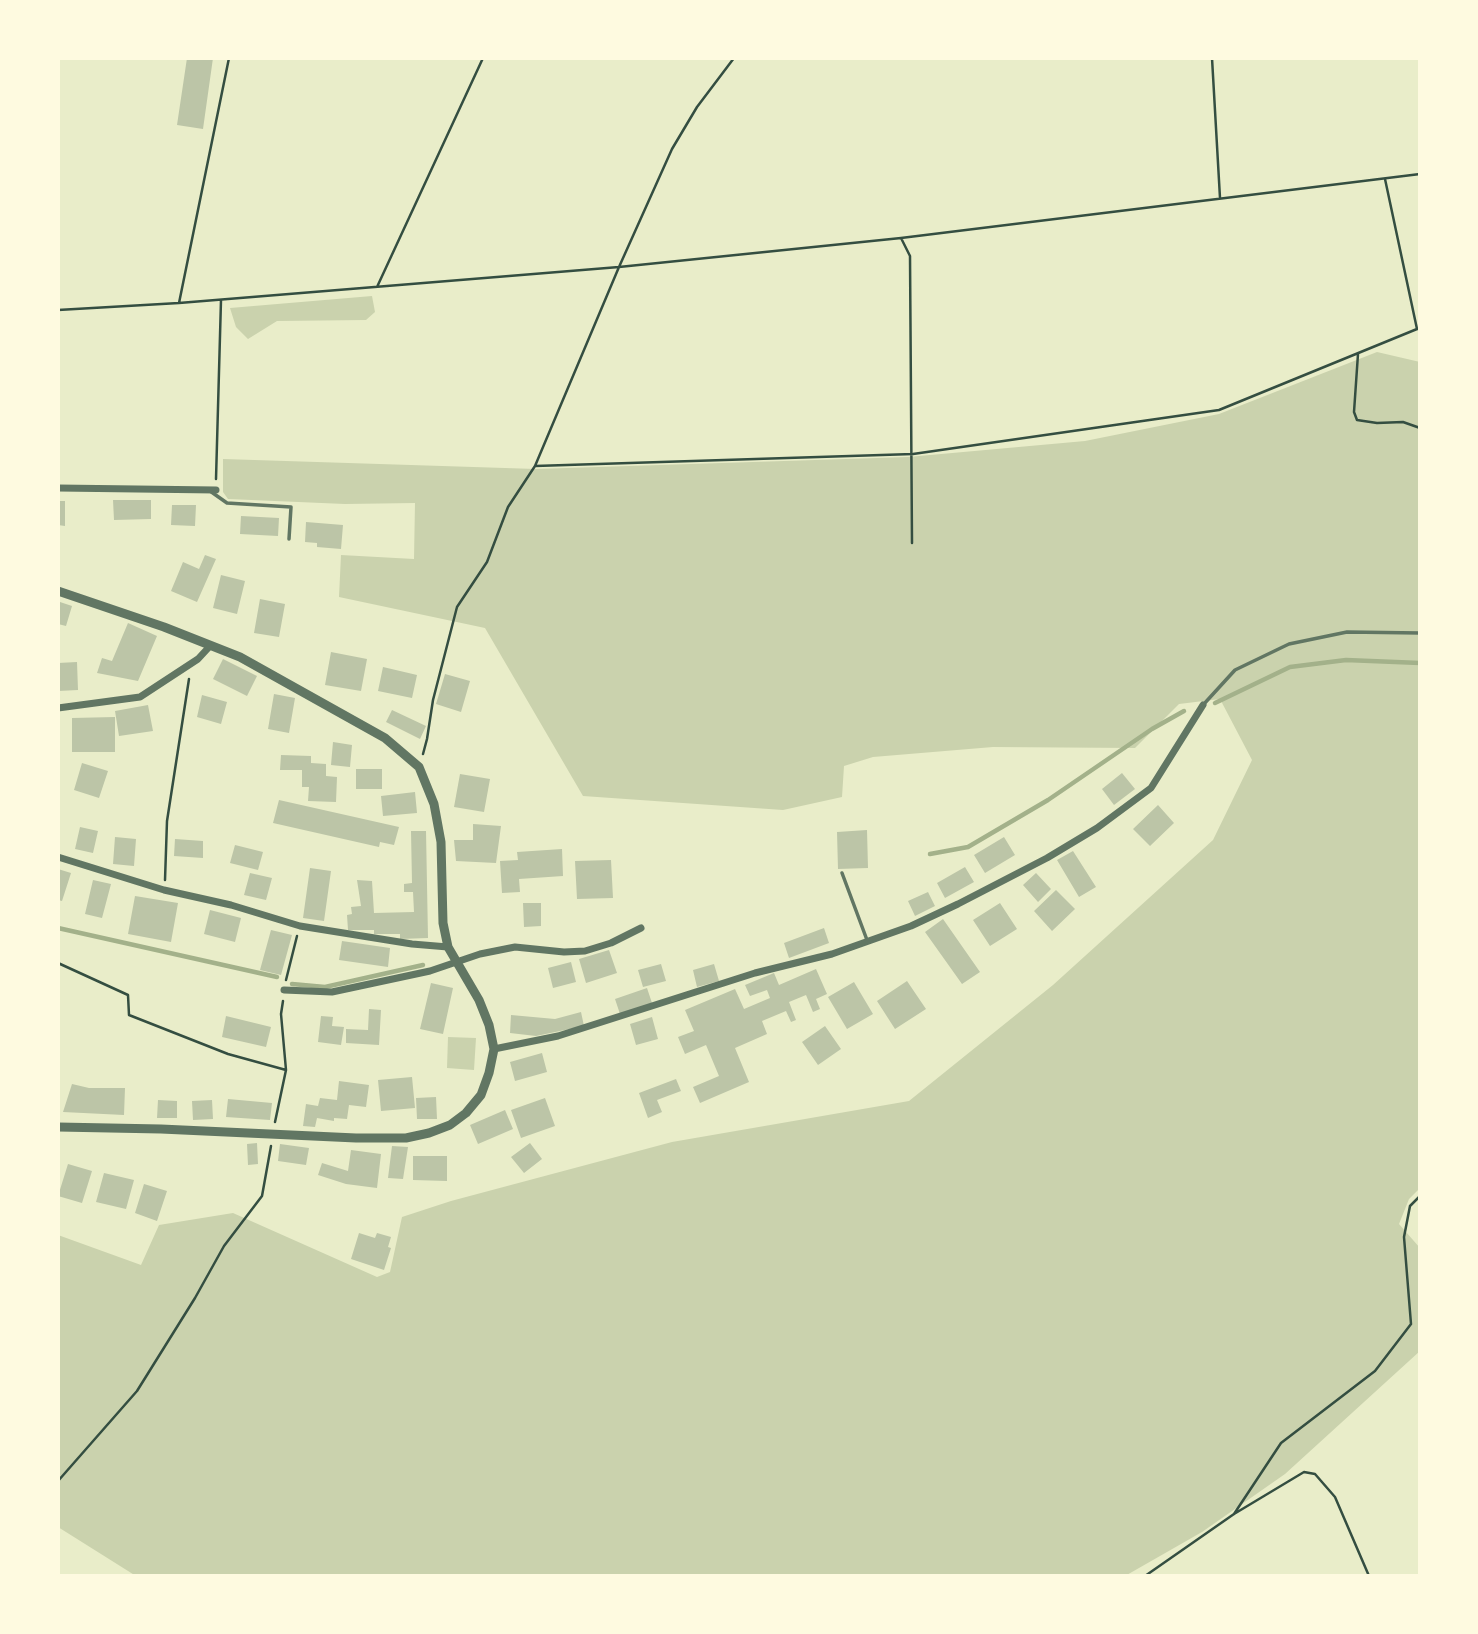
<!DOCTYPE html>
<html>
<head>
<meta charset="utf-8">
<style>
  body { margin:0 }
  #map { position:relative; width:1478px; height:1634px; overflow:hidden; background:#e9edc9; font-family:Merriweather,serif }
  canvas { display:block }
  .frame { position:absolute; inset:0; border:60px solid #fefae0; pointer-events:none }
</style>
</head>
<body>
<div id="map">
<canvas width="1478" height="1634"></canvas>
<div class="frame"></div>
</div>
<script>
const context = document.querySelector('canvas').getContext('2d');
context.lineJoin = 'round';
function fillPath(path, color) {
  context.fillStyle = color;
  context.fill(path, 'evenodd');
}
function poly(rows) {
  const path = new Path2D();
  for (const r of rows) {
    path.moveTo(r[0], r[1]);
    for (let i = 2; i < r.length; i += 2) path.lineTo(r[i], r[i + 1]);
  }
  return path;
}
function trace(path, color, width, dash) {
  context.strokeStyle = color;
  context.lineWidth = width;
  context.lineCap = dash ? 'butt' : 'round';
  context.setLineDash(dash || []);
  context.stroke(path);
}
const green = poly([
  [372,296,375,312,366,320,277,321,248,339,236,327,230,308],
  [1377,352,1420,362,1420,1188,1409,1199,1399,1224,1420,1248,1420,1351,1285,1474,1202,1532,1125,1576,136,1576,58,1527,58,1235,141,1265,159,1225,233,1213,377,1277,390,1272,402,1217,451,1201,672,1142,909,1101,1053,985,1213,840,1252,760,1220,699,1179,704,1135,748,993,747,873,757,844,766,842,797,783,810,583,796,485,628,339,597,341,555,414,559,415,503,345,504,228,499,223,492,223,459,536,469,908,457,1085,441,1219,414],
  [448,1037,476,1038,474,1070,447,1068]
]);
const stream = poly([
  [1215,703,1290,667,1346,660,1420,663],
  [930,854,968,847,1048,800,1152,729,1184,711],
  [58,928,277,977],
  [292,984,325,987,423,965]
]);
const building = poly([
  [187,58,213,58,203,129,177,125],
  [113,500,151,500,151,519,114,520],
  [58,501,65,501,65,526,58,525],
  [172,505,196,505,195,526,171,525],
  [241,516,279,518,278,536,240,534],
  [306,522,343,525,341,549,317,547,317,543,305,542],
  [205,555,216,559,197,602,171,591,183,562,199,569],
  [221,575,245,581,237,614,213,608],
  [260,599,285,604,279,637,254,633],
  [60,602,72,606,66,626,58,624],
  [128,623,157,636,138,681,97,673,102,658,112,661],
  [331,652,367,659,361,691,325,685],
  [223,659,257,676,247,696,213,679],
  [77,662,78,690,58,691,58,663],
  [383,667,417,675,412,698,378,691],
  [445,674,470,681,461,712,436,704],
  [274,694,295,698,289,733,268,729],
  [202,695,227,702,221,724,197,717],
  [148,705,153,731,119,736,115,711],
  [392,710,426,726,420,739,386,722],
  [115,717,115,752,72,752,72,718],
  [333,742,352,745,350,767,331,765],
  [281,755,311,756,311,763,326,764,326,776,337,777,336,802,308,801,309,787,302,787,302,770,280,770],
  [82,763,108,771,99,798,74,790],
  [356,769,382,769,382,789,356,789],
  [1122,773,1135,789,1114,805,1102,789],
  [460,774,490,779,484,812,454,807],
  [415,792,417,813,383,816,381,796],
  [279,800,399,827,394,845,380,842,379,847,273,823],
  [1158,805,1174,823,1150,846,1133,829],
  [473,824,501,826,496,863,456,861,454,840,473,840],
  [80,827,98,831,93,853,75,849],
  [867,830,868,868,838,869,837,832],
  [411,831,426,831,428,938,400,939,400,934,374,934,374,930,348,930,347,915,352,914,351,907,361,906,357,880,372,881,374,913,414,912,413,892,404,892,404,884,412,883],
  [115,837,136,839,134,866,113,864],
  [1004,837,1015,855,985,873,974,855],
  [175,839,203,841,203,858,174,856],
  [235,845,263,852,258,870,230,863],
  [562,849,563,876,519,879,520,892,502,893,500,861,518,860,517,852],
  [1073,851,1096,887,1079,897,1057,860],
  [611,860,613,898,577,899,575,861],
  [965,867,974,882,945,898,937,883],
  [310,868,331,871,324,921,303,918],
  [58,869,71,873,62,901,58,900],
  [250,873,272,878,266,900,244,895],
  [1036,873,1051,889,1038,902,1023,885],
  [93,880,111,884,102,918,85,914],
  [1056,890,1075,909,1052,931,1034,911],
  [928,892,935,906,915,916,908,901],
  [135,896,178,903,171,942,128,934],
  [523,903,541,903,541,926,524,927],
  [1000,903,1017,929,990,946,973,920],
  [210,910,241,918,235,942,204,934],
  [943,919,980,972,962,984,925,932],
  [824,928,829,943,789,958,784,943],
  [271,930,292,935,281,975,260,970],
  [342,941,390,948,388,967,339,960],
  [609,950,617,973,586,983,579,959],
  [571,962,576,982,553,988,548,968],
  [661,964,666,981,643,987,638,970],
  [714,964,719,981,697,987,693,970],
  [816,969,827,994,816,999,820,1009,813,1012,806,995,789,1002,796,1020,791,1022,786,1011,762,1021,767,1034,735,1048,749,1082,700,1103,693,1087,719,1076,706,1045,685,1054,678,1037,694,1031,685,1010,735,989,744,1009,770,998,767,990,750,996,745,985,774,973,779,985],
  [907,981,926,1009,895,1029,877,1001],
  [854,982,873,1014,847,1029,828,997],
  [431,983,453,988,443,1034,420,1029],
  [647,988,652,1003,620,1014,615,999],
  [369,1009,381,1010,379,1045,346,1043,346,1029,368,1030],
  [581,1012,584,1026,536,1036,510,1033,511,1015,555,1019],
  [226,1016,271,1027,266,1047,222,1037],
  [321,1016,333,1017,332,1026,344,1027,341,1045,318,1042],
  [652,1017,658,1039,636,1045,630,1024],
  [825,1026,841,1049,818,1065,802,1042],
  [542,1053,547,1072,515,1081,510,1062],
  [412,1077,415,1108,381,1111,378,1080],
  [676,1079,681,1091,657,1100,662,1112,648,1118,639,1093],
  [339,1081,369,1085,366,1107,349,1105,347,1119,334,1118,334,1121,317,1118,315,1127,303,1126,306,1104,318,1106,320,1098,337,1100],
  [72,1084,89,1088,125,1088,124,1115,63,1112],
  [436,1097,437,1119,417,1119,416,1098],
  [545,1098,555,1126,521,1138,511,1110],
  [228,1099,272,1103,270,1120,226,1117],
  [158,1100,177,1101,177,1118,157,1118],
  [212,1100,213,1119,193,1120,192,1101],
  [505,1110,513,1129,478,1144,470,1125],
  [257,1143,258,1164,248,1165,247,1144],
  [530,1143,542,1159,524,1173,511,1157],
  [280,1144,309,1148,306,1165,278,1161],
  [392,1146,408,1147,403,1179,388,1178],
  [351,1150,381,1154,377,1188,346,1184,318,1175,322,1163,348,1171],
  [413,1156,447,1156,447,1181,413,1180],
  [68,1164,92,1171,82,1203,58,1196],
  [104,1173,134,1180,126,1209,96,1202],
  [144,1184,167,1191,157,1221,135,1213],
  [359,1233,375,1238,377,1233,391,1237,388,1247,391,1248,384,1270,351,1259]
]);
const path = poly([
  [1212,58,1220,198],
  [1385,179,1417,329],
  [901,238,910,256,912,543],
  [377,287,483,58],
  [179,303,229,58],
  [58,310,179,303,619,267,901,238,1420,174],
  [1358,354,1354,412,1357,420,1377,423,1403,422,1420,428],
  [535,466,913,454,1219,410,1417,329,1420,329],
  [216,479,221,300],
  [423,754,427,739,433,700,457,607,487,562,508,507,535,466,619,267,672,149,697,107,734,58],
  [165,880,167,821,189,679],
  [58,963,128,995,129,1015,228,1054,286,1070],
  [286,980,297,936],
  [275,1122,286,1070,281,1014,283,1001],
  [58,1481,137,1391,195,1298,224,1246,262,1196,271,1146],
  [1234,1514,1281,1443,1375,1371,1411,1324,1404,1237,1410,1206,1420,1196],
  [1145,1576,1234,1514,1304,1472,1315,1474,1335,1497,1369,1576]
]);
const service = poly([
  [210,491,227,503,291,507,289,539],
  [1203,705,1235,670,1289,644,1347,632,1420,633],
  [842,873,867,940]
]);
const minor = poly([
  [58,488,216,490],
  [58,708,140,697,198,659,210,646],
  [58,857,164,890,231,905,300,926,412,944,448,947],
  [284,990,332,992,430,971,480,954,515,947,564,952,585,951,611,943,641,928],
  [494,1049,558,1036,755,973,832,954,911,926,958,904,1047,858,1097,828,1151,788,1203,705]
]);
const tertiary = poly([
  [58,591,164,627,240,657,385,738,419,767,434,804,441,842,443,923,448,947,479,1000,489,1025,494,1049,489,1073,481,1095,466,1113,450,1125,429,1133,406,1138,356,1138,161,1129,58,1127]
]);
fillPath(green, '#cad2ad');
trace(stream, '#a3b18a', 4.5);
fillPath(building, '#bcc5a7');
trace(path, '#344e41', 2.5);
trace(service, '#617663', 3.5);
trace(minor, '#617663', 7);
trace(tertiary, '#617663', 9);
</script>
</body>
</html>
